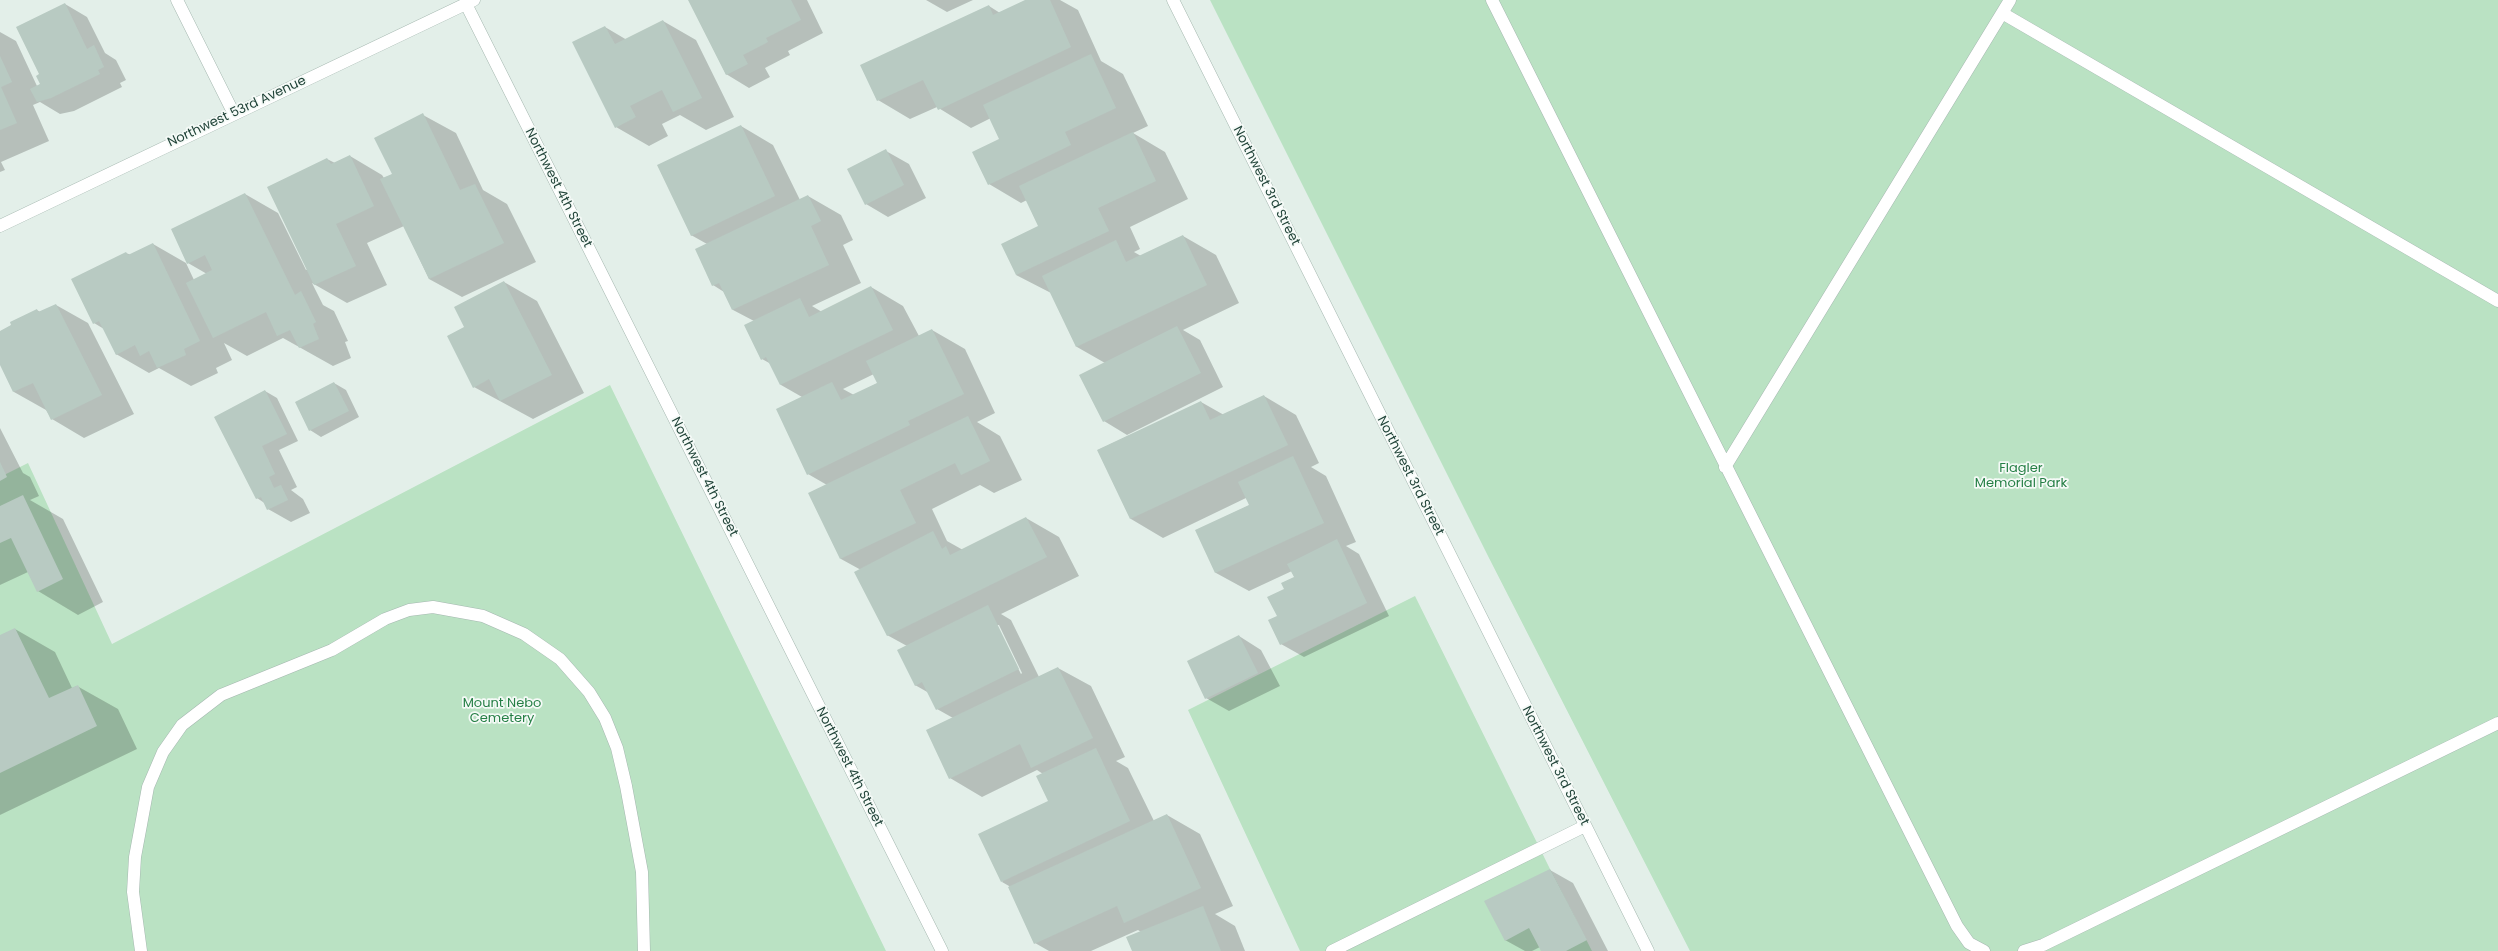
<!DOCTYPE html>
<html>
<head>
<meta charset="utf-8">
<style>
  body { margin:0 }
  canvas { display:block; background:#e3efe9 }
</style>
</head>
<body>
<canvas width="2498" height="951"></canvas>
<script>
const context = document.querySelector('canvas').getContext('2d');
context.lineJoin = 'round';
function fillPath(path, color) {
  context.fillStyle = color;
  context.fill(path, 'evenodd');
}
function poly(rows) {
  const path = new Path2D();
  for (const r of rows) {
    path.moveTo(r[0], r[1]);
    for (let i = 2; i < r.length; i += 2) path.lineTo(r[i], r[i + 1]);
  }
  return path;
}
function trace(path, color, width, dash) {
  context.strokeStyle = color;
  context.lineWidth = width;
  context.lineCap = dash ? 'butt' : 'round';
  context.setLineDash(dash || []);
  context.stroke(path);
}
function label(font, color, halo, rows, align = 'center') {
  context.font = font + ' Poppins,sans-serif';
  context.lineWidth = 3.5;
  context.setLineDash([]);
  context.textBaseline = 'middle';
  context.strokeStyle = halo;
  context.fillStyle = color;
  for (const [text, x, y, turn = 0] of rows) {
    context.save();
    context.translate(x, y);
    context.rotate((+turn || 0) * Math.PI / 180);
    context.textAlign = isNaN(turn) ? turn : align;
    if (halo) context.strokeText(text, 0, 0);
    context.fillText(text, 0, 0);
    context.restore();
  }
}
const green = poly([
  [1210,0,2498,0,2498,951,1690,951,1489,558],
  [610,385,886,951,0,951,0,477,28,463,112,644],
  [1415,596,1550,869,1592,951,1300,951,1188,710]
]);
const shadow = poly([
  [689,0,807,0,823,33,788,51,790,55,765,68,770,77,749,88,726,74],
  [926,0,973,0,947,12],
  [1027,0,1060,0,1078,10,1101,61,1123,74,1148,126,1133,133,1165,152,1188,199,1130,227,1140,249,1134,252,1141,256,1183,236,1216,255,1239,303,1183,330,1200,340,1223,387,1127,435,1104,421,1105,363,1077,347,1051,293,1016,275,1039,226,1027,200,1021,203,989,184,1001,140,991,118,971,128,937,107,910,119,878,100,989,6,1000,13],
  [65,4,87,17,105,53,116,60,126,80,120,83,122,87,74,111,60,114,40,102,33,105,49,141,1,162,5,170,0,172,0,32,16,41,37,86,41,85,40,75],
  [663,21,696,40,734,117,706,130,680,115,662,124,668,136,649,146,616,127,605,27,627,40],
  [423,115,456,133,483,190,507,204,536,262,462,297,429,279,404,226,367,243,387,285,347,303,312,283,323,305,334,311,348,341,345,342,351,358,333,366,283,338,247,356,224,343,232,360,216,368,218,373,191,386,159,368,149,373,116,354,104,329,94,323,126,253,131,255,153,244,186,263,194,280,207,274,188,263,245,194,278,213,306,270,308,269,327,159,335,163,350,156,382,175,384,178,393,174],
  [741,126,773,145,800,200,808,196,841,215,853,240,843,245,861,283,812,306,822,312,871,287,903,306,919,336,932,330,965,349,995,413,977,422,1000,436,1022,480,994,493,980,485,932,509,947,541,963,550,1026,518,1059,537,1079,576,1001,614,1011,620,1039,677,1058,668,1091,686,1125,757,1116,761,1128,768,1154,821,1167,815,1200,834,1233,906,1215,914,1235,926,1245,951,1133,951,1141,932,1138,930,1091,951,1049,951,1035,943,1009,886,1002,882,1049,802,1043,774,1037,770,982,797,950,778,953,718,937,709,929,693,915,685,907,646,887,635,861,570,841,559,827,485,808,474,802,397,781,385,771,364,762,359,754,321,733,310,724,292,713,285,707,244,691,235],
  [874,374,878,383,854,395,843,389],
  [996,625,999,625,1022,673,1021,674],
  [886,151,909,164,926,198,888,217,866,204],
  [504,282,537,301,584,393,533,419,474,387,466,328],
  [56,305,88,323,134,414,84,438,52,419,46,410,14,392,0,363,0,332,37,310,40,312],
  [334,383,346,390,359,417,321,437,310,430],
  [265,391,277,398,298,441,279,450,297,487,291,490,303,499,310,513,291,522,268,509,266,504,257,498],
  [1264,396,1296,415,1319,463,1311,467,1326,476,1356,542,1346,546,1359,554,1389,616,1304,657,1281,644,1278,616,1285,590,1295,578,1292,571,1249,591,1216,573,1197,530,1250,505,1246,498,1163,538,1131,519,1098,450,1201,402,1224,415],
  [0,428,23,473,30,477,39,496,30,500,63,519,103,602,78,615,38,591,28,572,0,585],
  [15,629,55,652,72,688,77,686,118,709,137,749,0,815,0,636],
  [1239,636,1261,650,1280,686,1229,711,1206,698],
  [1550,870,1573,883,1608,951,1542,951,1540,947,1532,951,1525,951,1505,940]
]);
const building = poly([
  [688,0,791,0,801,20,766,38,768,42,743,55,748,64,726,75],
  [1025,0,1050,0,1071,47,938,110,923,80,877,101,860,65,989,5,993,15],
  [65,3,87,49,94,45,104,67,98,70,100,74,51,98,37,102,30,89,40,84,36,76,39,74,16,27],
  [663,20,702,98,673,112,662,90,630,106,636,117,615,128,572,42,605,26,615,44],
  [1091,54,1116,108,1065,132,1071,145,988,185,972,152,999,139,983,105],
  [0,56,12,82,1,87,17,123,0,130],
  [423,113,460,190,475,184,504,243,429,279,380,179,392,174,374,138],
  [741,125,775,196,691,236,657,165],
  [1133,132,1156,181,1098,208,1109,231,1016,275,1001,244,1038,226,1019,186],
  [886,149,904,185,865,205,847,169],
  [350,155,374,206,336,224,356,266,314,285,267,187,327,158,331,164],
  [245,193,295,295,301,291,316,322,313,324,319,339,299,348,290,330,277,336,266,312,213,338,186,283,212,270,205,255,187,264,171,229],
  [808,195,821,221,811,226,829,265,732,310,719,283,712,286,695,249],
  [1183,235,1207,285,1076,347,1042,276,1116,240,1126,262],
  [153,243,200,341,184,349,186,355,157,368,149,351,140,356,135,345,116,355,99,321,93,324,71,279,126,252,128,255],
  [504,281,552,375,500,401,489,379,473,388,447,336,464,327,454,307],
  [871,286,893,330,780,385,766,357,761,360,744,325,800,298,809,317],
  [56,304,102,395,51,420,33,383,13,392,0,365,0,331,11,325,10,322,37,309,38,312],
  [1177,326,1201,373,1103,422,1079,375],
  [932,329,964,394,908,421,910,425,807,475,776,409,832,382,841,400,877,383,866,361],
  [334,382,349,411,309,431,295,402],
  [265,390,287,434,262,446,275,474,269,477,274,488,281,485,288,500,267,510,261,497,256,499,214,417],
  [1264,395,1288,445,1130,519,1097,450,1201,401,1210,420],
  [968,416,990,461,961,475,955,463,900,490,916,523,840,559,808,493],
  [1293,456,1324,523,1215,573,1195,530,1249,505,1238,482],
  [0,462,7,477,0,481],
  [23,495,63,579,37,592,11,538,0,543,0,506],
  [1026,517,1047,557,887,636,854,572,933,531,942,549,946,546,950,555],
  [1337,539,1367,603,1280,645,1268,620,1277,616,1267,597,1284,589,1281,583,1294,577,1287,564],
  [988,605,1019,669,936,710,922,682,915,686,897,650],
  [15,628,49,698,78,685,97,726,0,773,0,635],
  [1239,635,1258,673,1205,699,1187,661],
  [1058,667,1093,738,1031,768,1020,744,949,779,926,730],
  [1096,748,1130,821,1001,882,978,834,1048,801,1036,776],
  [1167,814,1201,888,1124,923,1117,906,1034,944,1008,887],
  [1550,869,1587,940,1566,951,1541,951,1529,928,1505,941,1484,901],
  [1203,906,1221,951,1132,951,1126,937]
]);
const minor = poly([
  [177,0,234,114],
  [1173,0,1648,951],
  [1492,0,1957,926,1969,943,1984,951],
  [466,4,942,951],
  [2002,13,2498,301],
  [0,226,474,0],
  [1725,467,2010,0],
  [141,951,133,892,135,857,141,825,148,787,163,752,182,725,221,695,332,650,385,619,409,610,433,607,483,616,524,634,560,659,589,692,605,718,617,748,626,786,642,872,644,951],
  [1332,951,1585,826],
  [2024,951,2043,945,2498,723]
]);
const streetNames = [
  ["Northwest 53rd Avenue",237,112,-25],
  ["Northwest 3rd Street",1266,186,63],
  ["Northwest 4th Street",558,188,63],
  ["Northwest 3rd Street",1410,476,63],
  ["Northwest 4th Street",704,477,63],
  ["Northwest 3rd Street",1555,766,63],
  ["Northwest 4th Street",849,767,63]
];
const parkNames = [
  ["Flagler",2021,469],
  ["Memorial Park",2021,484],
  ["Mount Nebo",502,704],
  ["Cemetery",502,719]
];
fillPath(green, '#bae2c3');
fillPath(shadow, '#0003');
fillPath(building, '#b8cac2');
trace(minor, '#a5b8b0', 13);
trace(minor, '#fff', 12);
label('13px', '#204338', '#f5faf7', streetNames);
label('13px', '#257f45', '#f5faf7', parkNames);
</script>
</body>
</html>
